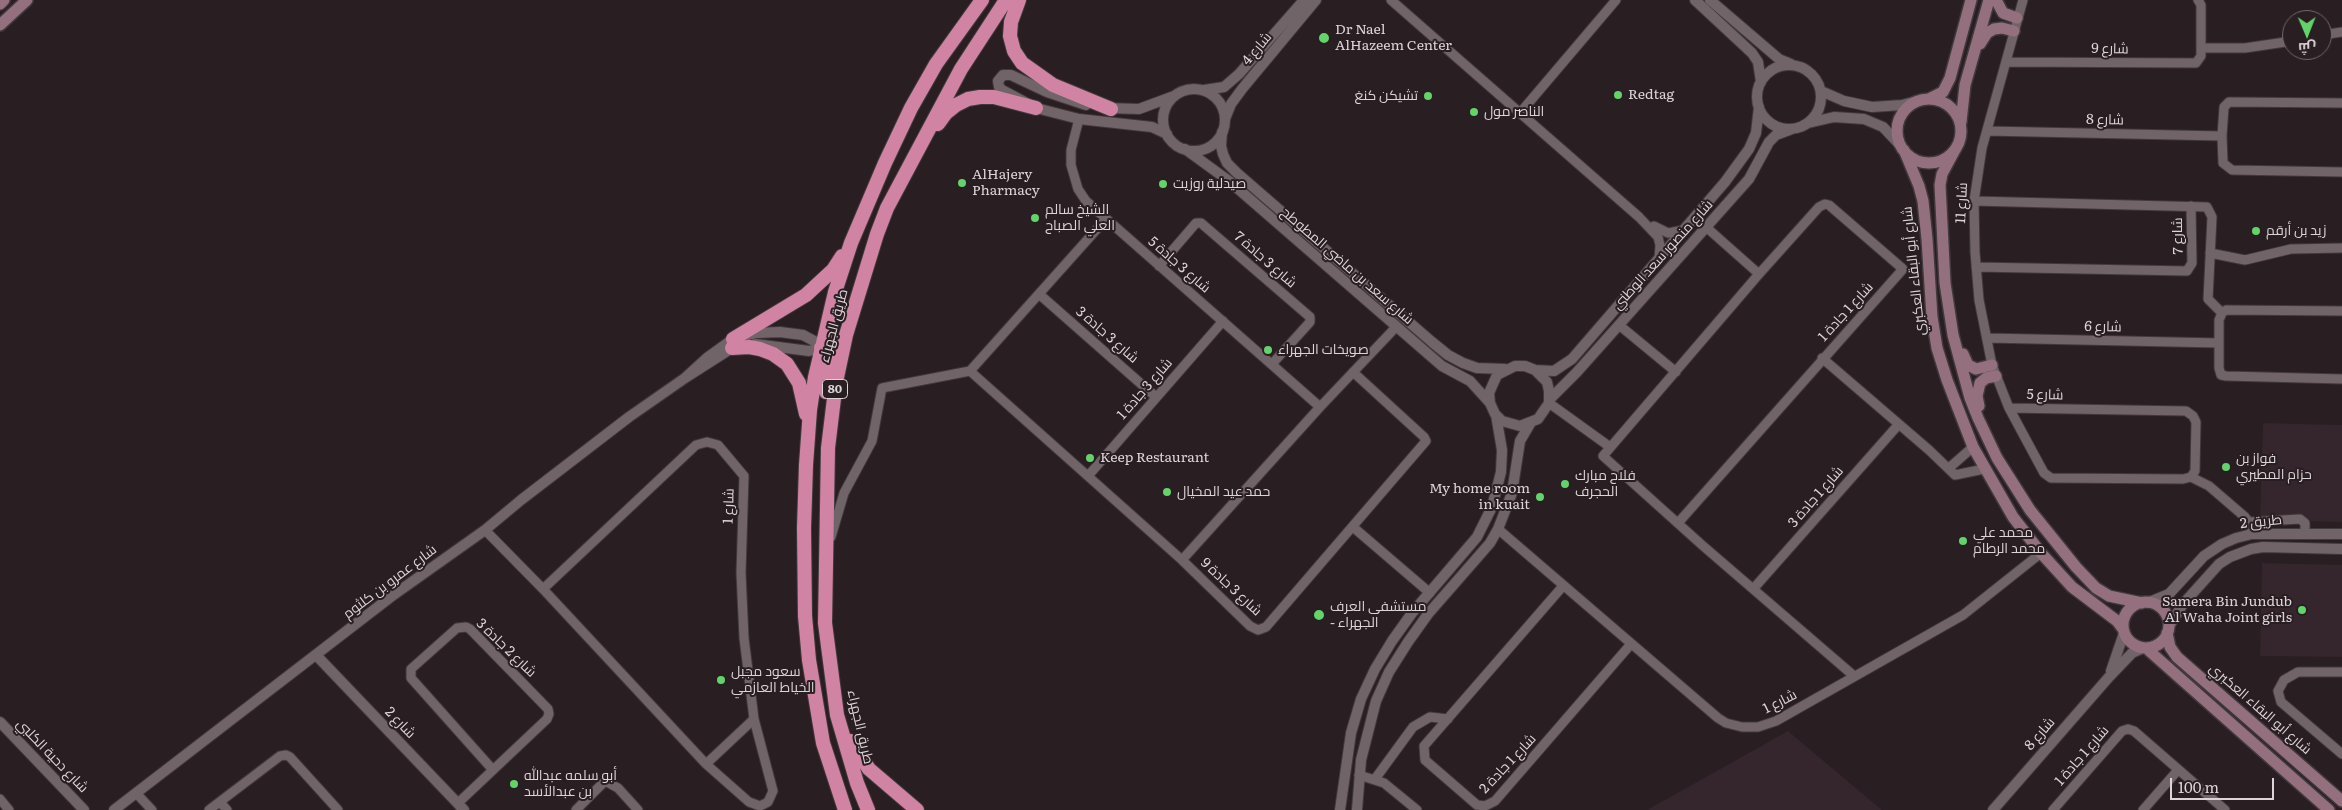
<!DOCTYPE html>
<html>
<head>
<meta charset="utf-8">
<style>
  body { margin:0 }
  #map { position:relative; width:2342px; height:810px; overflow:hidden; background:#291e22; font-family:Literata,Cairo,serif }
  canvas { display:block }
  .north { position:absolute; left:2282px; top:10px; width:50px; height:50px; box-sizing:border-box; background:#291e22; border:1px solid #71676a; border-radius:50%; rotate:179deg; font-size:14px; font-weight:700; line-height:20px; text-align:center; color:#dcd4d7 }
  .north::after { content:''; display:block; margin:auto; width:18px; height:22px; background:#62d469; clip-path:polygon(50% 0,100% 100%,50% 72%,0 100%) }
  .scale { position:absolute; left:2170px; top:778px; width:104px; height:22px; box-sizing:border-box; border:2px solid #dcd4d7; border-top:0; padding-left:6px; font-size:15px; line-height:18px; white-space:nowrap; color:#dcd4d7; -webkit-text-stroke:4px #291e22; paint-order:stroke }
</style>
</head>
<body>
<div id="map">
<canvas width="2342" height="810"></canvas>
<div class="north">ش</div>
<div class="scale">100 m</div>
</div>
<script>
const context = document.querySelector('canvas').getContext('2d');
context.lineJoin = 'round';
function fillPath(path, color) {
  context.fillStyle = color;
  context.fill(path, 'evenodd');
}
function poly(rows) {
  const path = new Path2D();
  for (const r of rows) {
    if (r.length === 3) {
      path.moveTo(r[0] + r[2], r[1]);
      path.arc(r[0], r[1], r[2], 0, 2 * Math.PI);
      continue;
    }
    path.moveTo(r[0], r[1]);
    for (let i = 2; i < r.length; i += 2) path.lineTo(r[i], r[i + 1]);
  }
  return path;
}
function trace(path, color, width, dash) {
  context.strokeStyle = color;
  context.lineWidth = width;
  context.lineCap = dash ? 'butt' : 'round';
  context.setLineDash(dash || []);
  context.stroke(path);
}
function label(font, color, halo, rows, align = 'center') {
  context.font = font + ' Literata,Cairo,serif';
  context.lineWidth = 4;
  context.setLineDash([]);
  context.textBaseline = 'middle';
  context.strokeStyle = halo;
  context.fillStyle = color;
  for (const [text, x, y, turn = 0] of rows) {
    context.save();
    context.translate(x, y);
    context.rotate((+turn || 0) * Math.PI / 180);
    context.textAlign = isNaN(turn) ? turn : align;
    if (halo) context.strokeText(text, 0, 0);
    context.fillText(text, 0, 0);
    context.restore();
  }
}
const built = poly([
  [2263,423,2342,425,2342,522,2260,520],
  [2262,563,2342,565,2342,657,2260,656],
  [1788,731,1882,810,1647,810]
]);
const minor = poly([
  [1391,0,1639,217,1658,237,1660,245,1659,259],
  [2322,35,2342,32],
  [2201,48,2245,48,2292,41],
  [2006,62,2196,63,2201,56,2201,5,2198,0],
  [2342,103,2229,102,2224,107,2222,136,2223,163,2232,170,2342,172],
  [1520,113,1616,0],
  [1079,119,1071,150,1071,165,1078,189,1086,201,1320,407],
  [1987,131,2222,136],
  [1974,201,2207,207,2212,217,2208,299,2222,313],
  [1654,226,1668,233,1684,230],
  [1706,227,1759,274],
  [2210,253,2245,260,2291,249,2342,248],
  [1159,266,1196,223,1201,223,1310,317,1310,322,1272,364],
  [1976,267,2187,271,2192,263,2191,206],
  [1039,294,1156,397],
  [2342,311,2226,310,2222,313,2219,320,2219,368,2221,375,2226,376,2342,379],
  [1619,325,1676,372],
  [1987,338,2219,343],
  [1822,358,1929,450,1955,475,1984,469],
  [970,371,1182,560,1250,626,1258,630,1266,627,1426,441,1424,437,1353,372],
  [1549,403,1610,447],
  [2009,408,2186,411,2193,416,2196,422,2195,471,2191,477,2183,479,2051,478,2044,473,2009,408],
  [2009,408,1992,365,1979,300,1975,252,1974,201,1982,148,2023,0],
  [1949,468,1973,447],
  [1088,476,1223,321],
  [2191,477,2209,486,2245,517,2249,522,2252,534],
  [2249,522,2300,519,2305,523,2305,532],
  [1678,523,1903,269,1829,205,1825,204,1819,207,1759,274,1603,456,1702,545,1854,676],
  [1353,527,1430,593],
  [1498,529,1718,718,1726,723,1742,727,1758,727,1776,721,1963,615,2041,553],
  [485,530,543,589,706,764,749,802,760,806,768,802,773,791,754,719,744,638,741,573,744,476,718,445,707,442,696,445,543,589],
  [831,537,844,493,872,441,882,388,970,371,1105,220],
  [1182,560,1320,407,1396,327],
  [1563,586,1424,746,1425,760,1477,805,1485,806,1495,801,1631,644],
  [1754,588,1899,424],
  [2342,672,2298,672,2284,680,2278,691,2281,702,2342,754],
  [706,764,754,719],
  [1359,775,1384,783,1417,810],
  [1375,779,1413,727,1430,717,1448,719],
  [136,793,152,810],
  [0,799,9,810],
  [220,802,227,810],
  [458,803,493,770,547,719,549,714,548,709,470,629,466,627,457,628,411,669,411,678,493,770],
  [209,810,280,756,286,755,290,757,338,810],
  [576,810,603,783,607,782,618,788,638,810],
  [2053,810,2122,731,2128,729,2134,731,2225,810],
  [2143,810,2178,770]
]);
const tertiary = poly([
  [1695,0,1752,53,1758,62,1761,82],
  [1710,0,1779,59,1791,64],
  [1789,97,32],
  [1194,120,31],
  [1204,90,1224,87,1239,74,1304,0],
  [1821,91,1844,101,1872,107,1902,105,1917,101],
  [1086,105,1047,92,1011,75,1003,75,998,81,999,87,1002,90,1036,108,1079,119,1152,127,1167,134],
  [1105,108,1139,109,1174,96],
  [1225,119,1231,104,1242,89,1316,0],
  [1808,123,1834,117,1864,119,1883,127,1900,145],
  [1222,132,1221,146,1223,154,1227,163,1237,173,1432,342,1448,355,1463,363,1477,368,1505,369],
  [1185,149,1229,181,1442,366,1470,381,1490,403,1495,414,1502,421,1520,426,1538,419,1549,403,1549,391,1547,382,1535,370,1525,366,1515,366,1497,375,1489,393,1490,403],
  [1535,370,1554,371,1572,359,1725,182,1749,149,1756,133,1759,107],
  [685,378,708,357,733,339,756,333,780,332,803,335,816,342,821,348,809,351,755,344],
  [1549,400,1577,372,1749,179,1769,142,1776,135,1792,129],
  [2147,603,2169,594,2204,556,2222,544,2236,538,2252,534,2342,534],
  [2168,628,2183,604,2219,564,2230,557,2251,549,2263,547,2342,549],
  [316,655,464,810],
  [2111,671,2124,633],
  [0,722,84,810],
  [114,810,392,596,485,530,521,500,629,417,685,378,732,348,739,346],
  [1340,810,1351,733,1361,699,1375,669,1392,641,1412,613,1477,537,1492,507,1501,472,1502,450,1496,415],
  [1357,810,1361,760,1376,701,1389,672,1408,642,1428,614,1490,543,1498,529,1512,493,1520,441,1530,424],
  [1993,810,2109,677,2132,653,2143,648]
]);
const secondary = poly([
  [1996,0,2003,13,2017,18],
  [0,4,4,0],
  [0,25,27,0],
  [1980,44,1987,33,1994,29,2002,28,2014,31],
  [1929,99,1943,92,1950,78,1971,0],
  [1929,131,32],
  [1961,122,1965,85,1989,0],
  [1956,148,1942,174,1940,185,1945,283,1953,335,1970,398,1978,418,1997,458,2030,510,2076,567,2096,588,2109,596,2142,603],
  [1904,150,1919,186,1923,201,1927,239,1932,317,1937,348,1947,380,1973,447,2013,517,2041,553,2072,587,2117,621,2123,629],
  [1963,354,1968,365,1976,369,1992,365],
  [1979,406,1977,396,1980,383,1986,378,1996,376],
  [2146,625,23],
  [2167,633,2170,647,2177,657,2342,801],
  [2146,648,2329,810]
]);
const trunk = poly([
  [1019,0,1011,22,1010,36,1014,51,1022,63,1053,85,1111,109],
  [938,124,946,113,956,105,968,99,980,97,994,97,1036,108],
  [733,339,806,295,833,270,842,256],
  [732,348,749,347,760,349,773,354,787,364,799,383,806,414],
  [821,348,828,357,826,392],
  [850,741,869,769,917,810],
  [845,810,823,743,809,660,805,616,804,528,806,465,810,410,815,377,835,292,851,243,885,163,911,108,936,64,982,0],
  [868,810,857,783,837,715,825,623,828,448,836,382,846,335,877,234,887,208,961,69,1006,0]
]);
const markers = [
  [1324,38,6,"#62d469"],
  [1618,95,5,"#62d469"],
  [1428,96,5,"#62d469"],
  [1474,112,5,"#62d469"],
  [962,183,5,"#62d469"],
  [1163,184,5,"#62d469"],
  [1035,218,5,"#62d469"],
  [2256,231,5,"#62d469"],
  [1268,350,5,"#62d469"],
  [1090,458,5,"#62d469"],
  [2226,467,5,"#62d469"],
  [1565,484,5,"#62d469"],
  [1167,492,5,"#62d469"],
  [1540,497,5,"#62d469"],
  [1963,541,5,"#62d469"],
  [2302,610,5,"#62d469"],
  [1319,615,6,"#62d469"],
  [721,680,5,"#62d469"],
  [514,784,5,"#62d469"]
];
const shields = [
  [835,389,25]
];
const shieldNames = [
  ["80",835,389]
];
const poiNames = [
  ["Dr Nael",1335,30],
  ["AlHazeem Center",1335,46],
  ["Redtag",1628,95],
  ["تشيكن كنغ",1418,96,"right"],
  ["الناصر مول",1484,112],
  ["AlHajery",972,175],
  ["Pharmacy",972,191],
  ["صيدلية روزيت",1173,184],
  ["الشيخ سالم",1045,210],
  ["العلي الصباح",1045,226],
  ["زيد بن أرقم",2266,231],
  ["صويخات الجهراء",1278,350],
  ["Keep Restaurant",1100,458],
  ["فواز بن",2236,459],
  ["حزام المطيري",2236,475],
  ["فلاح مبارك",1575,476],
  ["الحجرف",1575,492],
  ["My home room",1530,489,"right"],
  ["in kuait",1530,505,"right"],
  ["حمد عيد المخيال",1177,492],
  ["محمد علي",1973,533],
  ["محمد الرطام",1973,549],
  ["Samera Bin Jundub",2292,602,"right"],
  ["Al Waha Joint girls",2292,618,"right"],
  ["مستشفى العرف",1330,607],
  ["- الجهراء",1330,623],
  ["سعود مجبل",731,672],
  ["الخياط العازمي",731,688],
  ["أبو سلمه عبدالله",524,776],
  ["بن عبدالأسد",524,792]
];
const streetNames = [
  ["شارع 4",1257,49,-50],
  ["شارع 9",2110,49,1],
  ["شارع 8",2105,120,1],
  ["شارع 11",1962,203,-87],
  ["شارع 7",2178,236,-90],
  ["شارع منصور سعد الوطني",1663,255,-48],
  ["شارع 3 جادة 7",1265,260,41],
  ["شارع 3 جادة 5",1179,265,41],
  ["شارع سعد بن ماضي المطوطح",1347,266,41],
  ["شارع أبو البقاء العكبري",1914,271,-96],
  ["شارع 1 جادة 1",1846,312,-48],
  ["طريق الجهراء",834,326,-75],
  ["شارع 6",2103,327,1],
  ["شارع 3 جادة 3",1107,335,41],
  ["شارع 3 جادة 1",1145,389,-49],
  ["شارع 5",2045,395,1],
  ["شارع 1 جادة 3",1816,497,-49],
  ["شارع 1",729,506,-88],
  ["طريق 2",2261,522,-6],
  ["شارع عمرو بن كلثوم",390,582,-37],
  ["شارع 3 جادة 9",1231,587,43],
  ["شارع 2 جادة 3",506,648,44],
  ["شارع 1",1780,702,-27],
  ["شارع أبو البقاء العكبري",2260,709,41],
  ["شارع 2",400,723,46],
  ["طريق الجهراء",860,727,77],
  ["شارع 8",2040,734,-49],
  ["شارع دحية الكلبي",52,756,46],
  ["شارع 1 جادة 1",2082,756,-49],
  ["شارع 1 جادة 2",1508,764,-47]
];
fillPath(built, '#35252c');
trace(minor, '#42393c', 11);
trace(tertiary, '#42393c', 12);
trace(secondary, '#42393c', 14);
trace(trunk, '#42393c', 16);
trace(minor, '#716468', 9);
trace(tertiary, '#716468', 10);
trace(secondary, '#94707e', 11);
trace(trunk, '#d083a2', 14);
for (const [x, y, r, color] of markers) {
  const dot = new Path2D();
  dot.arc(x, y, r, 0, 2 * Math.PI);
  context.fillStyle = color;
  context.fill(dot);
  trace(dot, '#291e22', 2);
}
for (const [x, y, w] of shields) {
  const box = new Path2D();
  box.roundRect(x - w / 2, y - 9.5, w, 19, 4);
  context.fillStyle = '#291e22';
  context.fill(box);
  trace(box, '#dcd4d7', 1);
}
label('bold 12px', '#dcd4d7', null, shieldNames);
label('14px', '#dcd4d7', '#291e22', poiNames, 'left');
label('14px', '#dcd4d7', '#291e22', streetNames);
</script>
</body>
</html>
